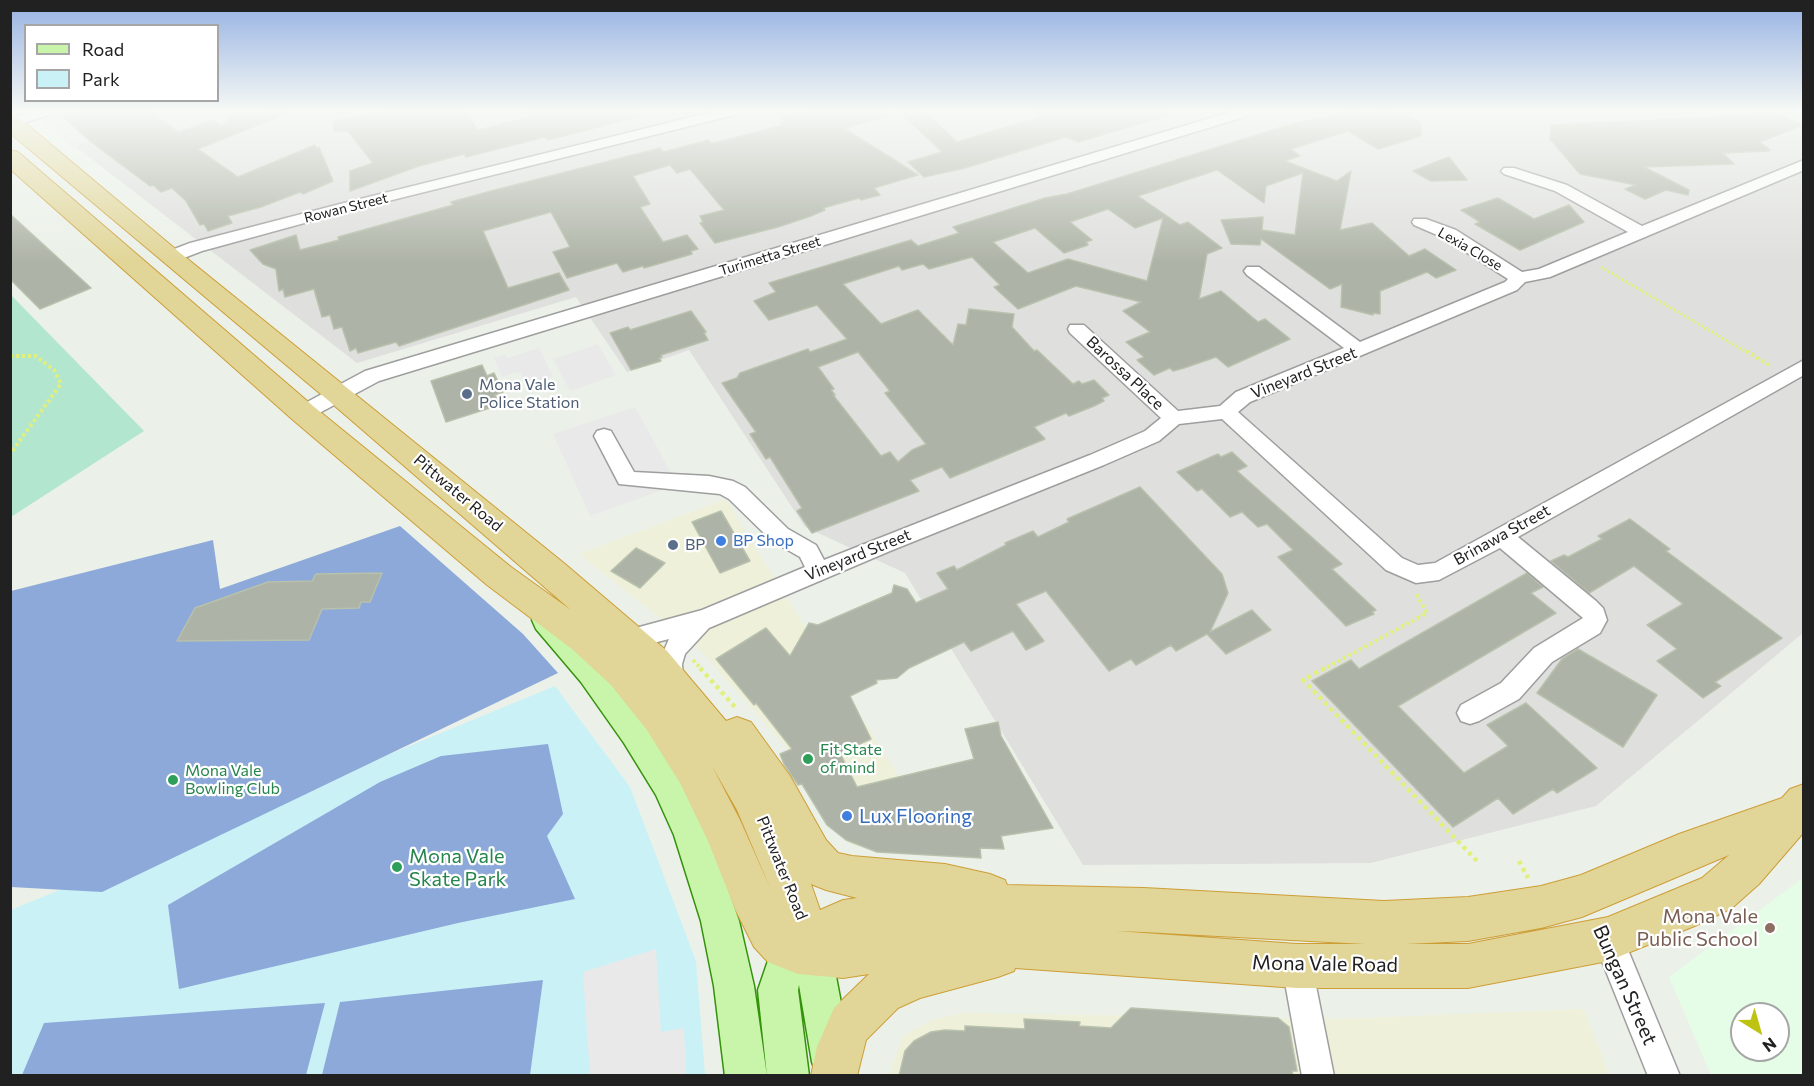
<!DOCTYPE html>
<html>
<head>
<meta charset="utf-8">
<style>
  body { margin:0 }
  #map { position:relative; width:1814px; height:1086px; overflow:hidden; background:#ebf1e9; font-family:Commissioner,sans-serif }
  canvas { display:block }
  .frame { position:absolute; inset:0; border:12px solid #212121; pointer-events:none }
  .legend { position:absolute; left:24px; top:24px; width:195px; height:78px; box-sizing:border-box; background:#fff; border:2px solid #a6a6a6; margin:0; padding:8px 10px; list-style:none; font-size:18px; color:#212121 }
  .legend li { display:flex; align-items:center; gap:12px; height:30px }
  .legend b { width:30px; border:2px solid #a6a6a6 }
  .north { position:absolute; left:1730px; top:1002px; width:60px; height:60px; box-sizing:border-box; background:#fff; border:2px solid #a6a6a6; border-radius:50%; rotate:143deg; font-size:16px; font-weight:700; line-height:24px; text-align:center; color:#212121 }
  .north::after { content:''; display:block; margin:auto; width:21px; height:27px; background:#bec210; clip-path:polygon(50% 0,100% 100%,50% 72%,0 100%) }
</style>
</head>
<body>
<div id="map">
<canvas width="1814" height="1086"></canvas>
<div class="frame"></div>
<ul class="legend">
<li><b style="height:8px;background:#c8f5a9"></b>Road</li>
<li><b style="height:16px;background:#caf1f6"></b>Park</li>
</ul>
<div class="north">N</div>
</div>
<script>
const context = document.querySelector('canvas').getContext('2d');
context.lineJoin = 'round';
function fillPath(path, color) {
  context.fillStyle = color;
  context.fill(path, 'evenodd');
}
function poly(rows) {
  const path = new Path2D();
  for (const r of rows) {
    path.moveTo(r[0], r[1]);
    for (let i = 2; i < r.length; i += 2) path.lineTo(r[i], r[i + 1]);
  }
  return path;
}
function trace(path, color, width, dash) {
  context.strokeStyle = color;
  context.lineWidth = width;
  context.lineCap = dash ? 'butt' : 'round';
  context.setLineDash(dash || []);
  context.stroke(path);
}
function label(font, color, halo, rows, align = 'center') {
  context.font = font + ' Commissioner,sans-serif';
  context.lineWidth = 4.5;
  context.setLineDash([]);
  context.textBaseline = 'middle';
  context.strokeStyle = halo;
  context.fillStyle = color;
  for (const [text, x, y, turn = 0] of rows) {
    context.save();
    context.translate(x, y);
    context.rotate((+turn || 0) * Math.PI / 180);
    context.textAlign = isNaN(turn) ? turn : align;
    if (halo) context.strokeText(text, 0, 0);
    context.fillText(text, 0, 0);
    context.restore();
  }
}
const residential = poly([
  [29,111,1803,111,1803,633,1596,806,1371,863,1083,865,905,573,805,527,689,350,627,372,576,297,357,363]
]);
const commercial = poly([
  [726,499,743,528,944,849,853,846,786,747,700,650,579,554],
  [1584,1009,1609,1075,889,1076,902,1037,931,1020,964,1013,1335,1019]
]);
const education = poly([
  [1803,878,1803,1075,1711,1075,1669,977],
  [1742,1014,1778,1014,1778,1050,1742,1050]
]);
const grass = poly([
  [11,295,144,431,11,517,10,517]
]);
const park = poly([
  [555,686,630,787,696,961,705,1075,11,1076,11,910]
]);
const pitch = poly([
  [400,526,523,634,558,673,102,892,11,887,11,591,213,540,220,589],
  [548,744,563,814,547,836,575,899,458,923,179,989,168,905,380,782,441,756],
  [543,980,530,1075,322,1075,340,1002],
  [325,1003,306,1075,22,1075,44,1023]
]);
const parking = poly([
  [63,117,90,141,72,148,45,123],
  [598,344,616,375,570,391,553,359],
  [539,348,553,377,527,386,521,374,515,372,502,377,494,358,505,355,507,358],
  [635,407,674,478,671,487,590,516,553,434],
  [656,949,661,1032,684,1028,686,1075,590,1075,583,972]
]);
const building = poly([
  [80,111,151,111,178,132,213,120,222,127,233,113,288,111,288,113,198,149,238,177,315,145,316,148,319,147,333,181,303,194,300,192,261,207,228,216,232,223,208,231,204,224,200,225,186,201,172,188,161,192,153,185,150,186,90,141,63,117,80,111],
  [390,111,464,111,478,130,529,117,525,111,639,111,640,116,548,140,545,137,466,157,464,154,419,166,350,191,350,171,373,163,348,131,334,131,333,121,390,111],
  [815,111,887,111,888,116,844,128,918,175,874,188,880,195,861,200,859,198,823,208,825,210,811,216,778,227,715,243,700,223,703,222,700,216,724,210,690,169,677,173,670,165,633,176,650,204,640,207,663,242,687,235,698,249,691,251,692,254,644,268,643,266,623,272,617,263,567,278,553,252,570,247,551,212,483,231,508,288,559,273,569,290,399,346,396,342,358,353,356,348,350,351,342,327,334,329,330,315,322,317,314,289,285,297,283,289,279,291,276,269,263,264,250,250,296,235,300,250,339,240,338,237,453,205,451,202,491,191,660,148,663,152,708,140,711,143,722,141,783,125,781,122,785,121,782,117,815,111],
  [899,111,924,111,957,142,1040,117,1032,111,1168,111,1169,115,1078,142,1066,137,965,168,924,177,908,162,942,152,899,111],
  [1348,111,1357,111,1365,116,1383,111,1403,113,1421,123,1421,136,1378,149,1348,131,1291,149,1300,156,1285,161,1337,181,1351,171,1340,230,1372,223,1409,256,1425,249,1456,270,1436,278,1427,272,1380,291,1380,314,1373,313,1373,315,1341,307,1342,284,1330,289,1261,239,1260,245,1231,244,1221,220,1263,217,1262,230,1295,235,1303,173,1266,186,1264,203,1217,170,1138,196,1180,225,1188,222,1222,248,1207,254,1199,299,1221,291,1258,322,1265,319,1290,339,1228,367,1216,357,1184,368,1173,371,1170,368,1154,375,1137,360,1144,357,1126,342,1150,332,1123,311,1141,302,1076,286,1018,309,994,287,1000,285,972,257,929,269,923,264,902,270,899,266,843,284,881,324,918,310,953,345,958,324,966,325,969,309,1014,314,1012,327,1034,351,1037,350,1073,384,1079,381,1082,384,1094,380,1109,395,1102,398,1104,401,1094,406,1069,416,1066,413,1034,427,1045,439,950,478,942,467,910,480,919,491,812,533,797,511,802,508,770,457,766,459,750,434,756,432,722,383,737,378,740,373,746,371,808,349,810,352,847,339,817,305,769,320,754,301,776,292,769,283,911,240,918,246,959,233,953,227,1045,198,1067,194,1282,127,1316,118,1320,120,1348,111],
  [1108,209,1135,228,1163,218,1147,281,1068,259,1028,273,993,242,1035,228,1064,253,1088,245,1086,242,1092,240,1070,222,1108,209],
  [858,352,890,391,885,393,926,444,912,450,898,462,890,452,881,456,833,395,835,395,831,390,834,389,818,367,858,352],
  [1776,114,1802,125,1760,142,1770,150,1768,151,1723,153,1734,164,1644,167,1689,190,1688,195,1666,190,1645,199,1625,189,1636,185,1580,174,1550,139,1551,125,1776,114],
  [1449,157,1467,180,1431,181,1413,171,1449,157],
  [1498,198,1534,219,1569,205,1584,222,1520,250,1475,224,1480,222,1461,210,1498,198],
  [10,214,91,288,40,309,10,279,10,214],
  [691,311,706,332,704,333,708,340,661,355,662,357,659,358,661,361,631,370,610,333,628,327,630,330,691,311],
  [482,365,487,376,494,373,503,392,495,395,499,405,446,422,431,381,482,365],
  [1232,452,1247,466,1237,471,1342,564,1332,569,1376,610,1372,612,1374,614,1346,626,1278,557,1293,550,1267,524,1258,527,1242,512,1230,517,1202,489,1197,491,1177,472,1218,454,1221,457,1232,452],
  [1140,487,1222,574,1228,593,1210,632,1252,610,1271,630,1226,654,1207,634,1176,651,1171,645,1136,665,1131,659,1109,671,1046,591,1016,604,1044,641,1026,650,1013,631,971,651,964,642,909,668,897,678,876,680,877,683,850,696,871,739,848,749,849,751,841,755,857,787,974,759,965,729,998,722,1001,736,1053,828,1001,836,1004,849,980,848,981,858,877,852,846,840,827,825,802,784,798,785,784,764,780,754,792,749,756,703,754,705,716,659,766,628,790,656,809,623,818,625,892,593,894,585,907,589,916,603,948,589,937,573,954,566,957,570,1006,545,1005,543,1033,531,1038,537,1069,522,1067,519,1140,487],
  [721,511,750,561,720,573,692,522,721,511],
  [1630,519,1670,549,1666,551,1782,638,1715,682,1721,686,1703,698,1657,661,1677,649,1647,625,1683,604,1634,566,1589,593,1551,561,1564,555,1568,557,1602,539,1598,536,1630,519],
  [636,548,665,563,640,588,611,571,636,548],
  [382,573,370,602,361,602,359,608,322,609,309,640,177,641,195,608,268,582,312,581,316,574,382,573],
  [1527,573,1543,587,1531,593,1556,613,1398,706,1464,773,1508,746,1487,725,1526,703,1597,768,1557,793,1553,789,1513,814,1498,798,1453,827,1312,681,1351,660,1359,669,1527,573],
  [1578,649,1657,695,1623,747,1537,693,1562,659,1578,649],
  [1131,1008,1278,1018,1289,1027,1297,1071,1292,1071,1293,1076,899,1076,905,1051,914,1041,931,1032,945,1030,965,1031,965,1026,1025,1029,1024,1019,1080,1022,1079,1026,1111,1028,1131,1008]
]);
const pathFar2 = poly([
  [1601,267,1748,353]
]);
const pathFar1 = poly([
  [1746,351,1771,366],
  [10,356,36,356,54,370,61,384,10,454],
  [693,660,702,670],
  [1322,670,1427,613,1415,592]
]);
const path = poly([
  [700,668,736,708],
  [1325,668,1303,680,1477,861],
  [1519,861,1528,878]
]);
const minor = poly([
  [32,111,52,111,50,114,10,128,10,119,32,111],
  [716,111,740,111,738,114,352,210,202,251,176,261,170,262,164,261,161,257,164,253,190,243,340,204,716,111],
  [1234,111,1248,111,1249,113,1247,116,379,381,310,418,303,420,296,418,293,413,296,408,365,371,1234,111],
  [1804,160,1804,170,1550,277,1525,282,1517,290,1250,402,1238,412,1402,558,1418,565,1435,563,1804,360,1804,375,1518,537,1596,601,1603,608,1607,620,1600,633,1552,662,1519,699,1479,721,1470,724,1461,721,1457,713,1461,705,1501,683,1534,648,1583,618,1500,548,1439,580,1416,583,1386,570,1222,419,1179,424,1159,441,1104,465,890,551,709,628,685,654,682,664,683,679,679,687,670,690,661,687,657,679,658,664,669,639,630,649,621,646,618,639,621,632,702,610,805,567,800,557,772,541,729,499,720,494,619,484,594,436,597,431,604,429,611,431,634,472,709,476,733,481,745,487,788,529,816,545,824,560,1090,455,1145,431,1161,418,1070,333,1068,329,1070,325,1084,325,1178,411,1220,406,1236,392,1344,348,1247,275,1244,271,1247,267,1259,267,1360,342,1505,282,1508,279,1444,238,1414,225,1412,222,1414,219,1426,219,1456,230,1522,272,1539,269,1628,232,1555,191,1504,174,1501,171,1504,168,1514,168,1567,185,1642,226,1804,160],
  [1608,924,1619,928,1680,1076,1648,1076,1593,939,1597,928,1608,924],
  [1297,951,1308,955,1312,966,1334,1076,1302,1076,1282,966,1286,955,1297,951]
]);
const major = poly([
  [547,608,558,611,603,664,648,723,680,773,704,822,739,921,754,986,767,1076,725,1076,714,986,701,921,674,835,656,795,624,743,581,682,536,629,532,620,536,611,547,608],
  [798,933,827,941,832,955,852,1062,847,1076,817,1076,812,1062,799,985,798,990,809,1076,767,1076,758,990,770,955,784,938,798,933]
]);
const highway = poly([
  [10,116,18,117,179,252,565,564,667,651,726,721,737,717,751,722,790,776,826,840,838,853,852,856,945,864,990,874,1005,880,1007,885,1144,888,1384,901,1468,897,1541,886,1581,875,1679,834,1782,798,1790,789,1804,784,1804,832,1759,884,1732,908,1697,925,1608,961,1468,988,1297,988,1015,968,1014,971,998,977,920,998,898,1008,866,1040,857,1076,811,1076,817,1047,834,1008,869,974,843,978,798,974,768,962,754,947,735,909,708,841,680,783,647,730,611,685,572,649,487,585,293,420,10,169,10,150,18,152,313,406,511,567,571,610,329,401,10,133,10,116],
  [712,766,737,810,771,890,740,820,712,766],
  [1729,855,1702,878,1608,917,1468,944,1406,944,1468,941,1541,928,1582,917,1729,855],
  [811,884,826,890,857,898,843,900,820,910,811,884],
  [1116,931,1144,932,1365,944,1297,944,1116,931]
]);
const markers = [
  [467,394,6,"#5c6f8a"],
  [721,541,6,"#3f7fe0"],
  [673,545,6,"#5c6f8a"],
  [808,759,6,"#2e9e5b"],
  [173,780,6,"#2e9e5b"],
  [847,816,6,"#3f7fe0"],
  [397,867,6,"#2e9e5b"],
  [1770,928,6,"#8d6e63"]
];
const farStreetnames = [
  ["Rowan Street",346,208,-14],
  ["Lexia Close",1470,249,30],
  ["Turimetta Street",770,256,-17]
];
const streetNames = [
  ["Barossa Place",1125,373,43],
  ["Vineyard Street",1304,373,-22],
  ["Pittwater Road",458,493,40],
  ["Brinawa Street",1502,535,-29],
  ["Vineyard Street",858,555,-22],
  ["Pittwater Road",782,868,68]
];
const serviceNames = [
  ["Mona Vale",479,385],
  ["Police Station",479,403],
  ["BP",685,545]
];
const shopNames = [
  ["BP Shop",733,541]
];
const leisureNames = [
  ["Fit State",820,750],
  ["of mind",820,768],
  ["Mona Vale",185,771],
  ["Bowling Club",185,789]
];
const nearShopnames = [
  ["Lux Flooring",859,816]
];
const nearLeisurenames = [
  ["Mona Vale",409,856],
  ["Skate Park",409,879]
];
const nearEducationnames = [
  ["Mona Vale",1758,916],
  ["Public School",1758,939]
];
const nearStreetnames = [
  ["Mona Vale Road",1325,964,1],
  ["Bungan Street",1625,985,66]
];
fillPath(residential, '#dfdfde');
fillPath(commercial, '#eef0da');
fillPath(education, '#e5fde6');
fillPath(grass, '#b3e6ce');
fillPath(park, '#caf1f6');
fillPath(pitch, '#8da9d9');
fillPath(parking, '#e9e9e9');
fillPath(building, '#aeb3a7');
trace(building, '#b7c1ac', 1.5);
trace(minor, '#9e9e9e', 3);
trace(major, '#35920c', 3);
trace(highway, '#ce9e36', 2);
trace(pathFar2, '#e1f07b', 3, [2, 2]);
trace(pathFar1, '#e1f07b', 4, [3, 3]);
trace(path, '#e1f07b', 4.5, [4, 4]);
fillPath(minor, '#fff');
fillPath(major, '#c8f5a9');
fillPath(highway, '#e1d597');
const sky = context.createLinearGradient(0, 0, 0, 263);
sky.addColorStop(0, '#95b1e2');
sky.addColorStop(0.42, '#f6f9f5');
sky.addColorStop(1, '#f6f9f500');
context.fillStyle = sky;
context.fillRect(0, 0, 1814, 263);
for (const [x, y, r, color] of markers) {
  const dot = new Path2D();
  dot.arc(x, y, r, 0, 2 * Math.PI);
  context.fillStyle = color;
  context.fill(dot);
  trace(dot, '#fff', 2);
}
label('14px', '#212121', '#fff', farStreetnames);
label('16px', '#212121', '#fff', streetNames);
label('16px', '#4e5e75', '#fff', serviceNames, 'left');
label('16px', '#366cbe', '#fff', shopNames, 'left');
label('16px', '#27864d', '#fff', leisureNames, 'left');
label('20px', '#366cbe', '#fff', nearShopnames, 'left');
label('20px', '#27864d', '#fff', nearLeisurenames, 'left');
label('20px', '#785e54', '#fff', nearEducationnames, 'right');
label('20px', '#212121', '#fff', nearStreetnames);
</script>
</body>
</html>
